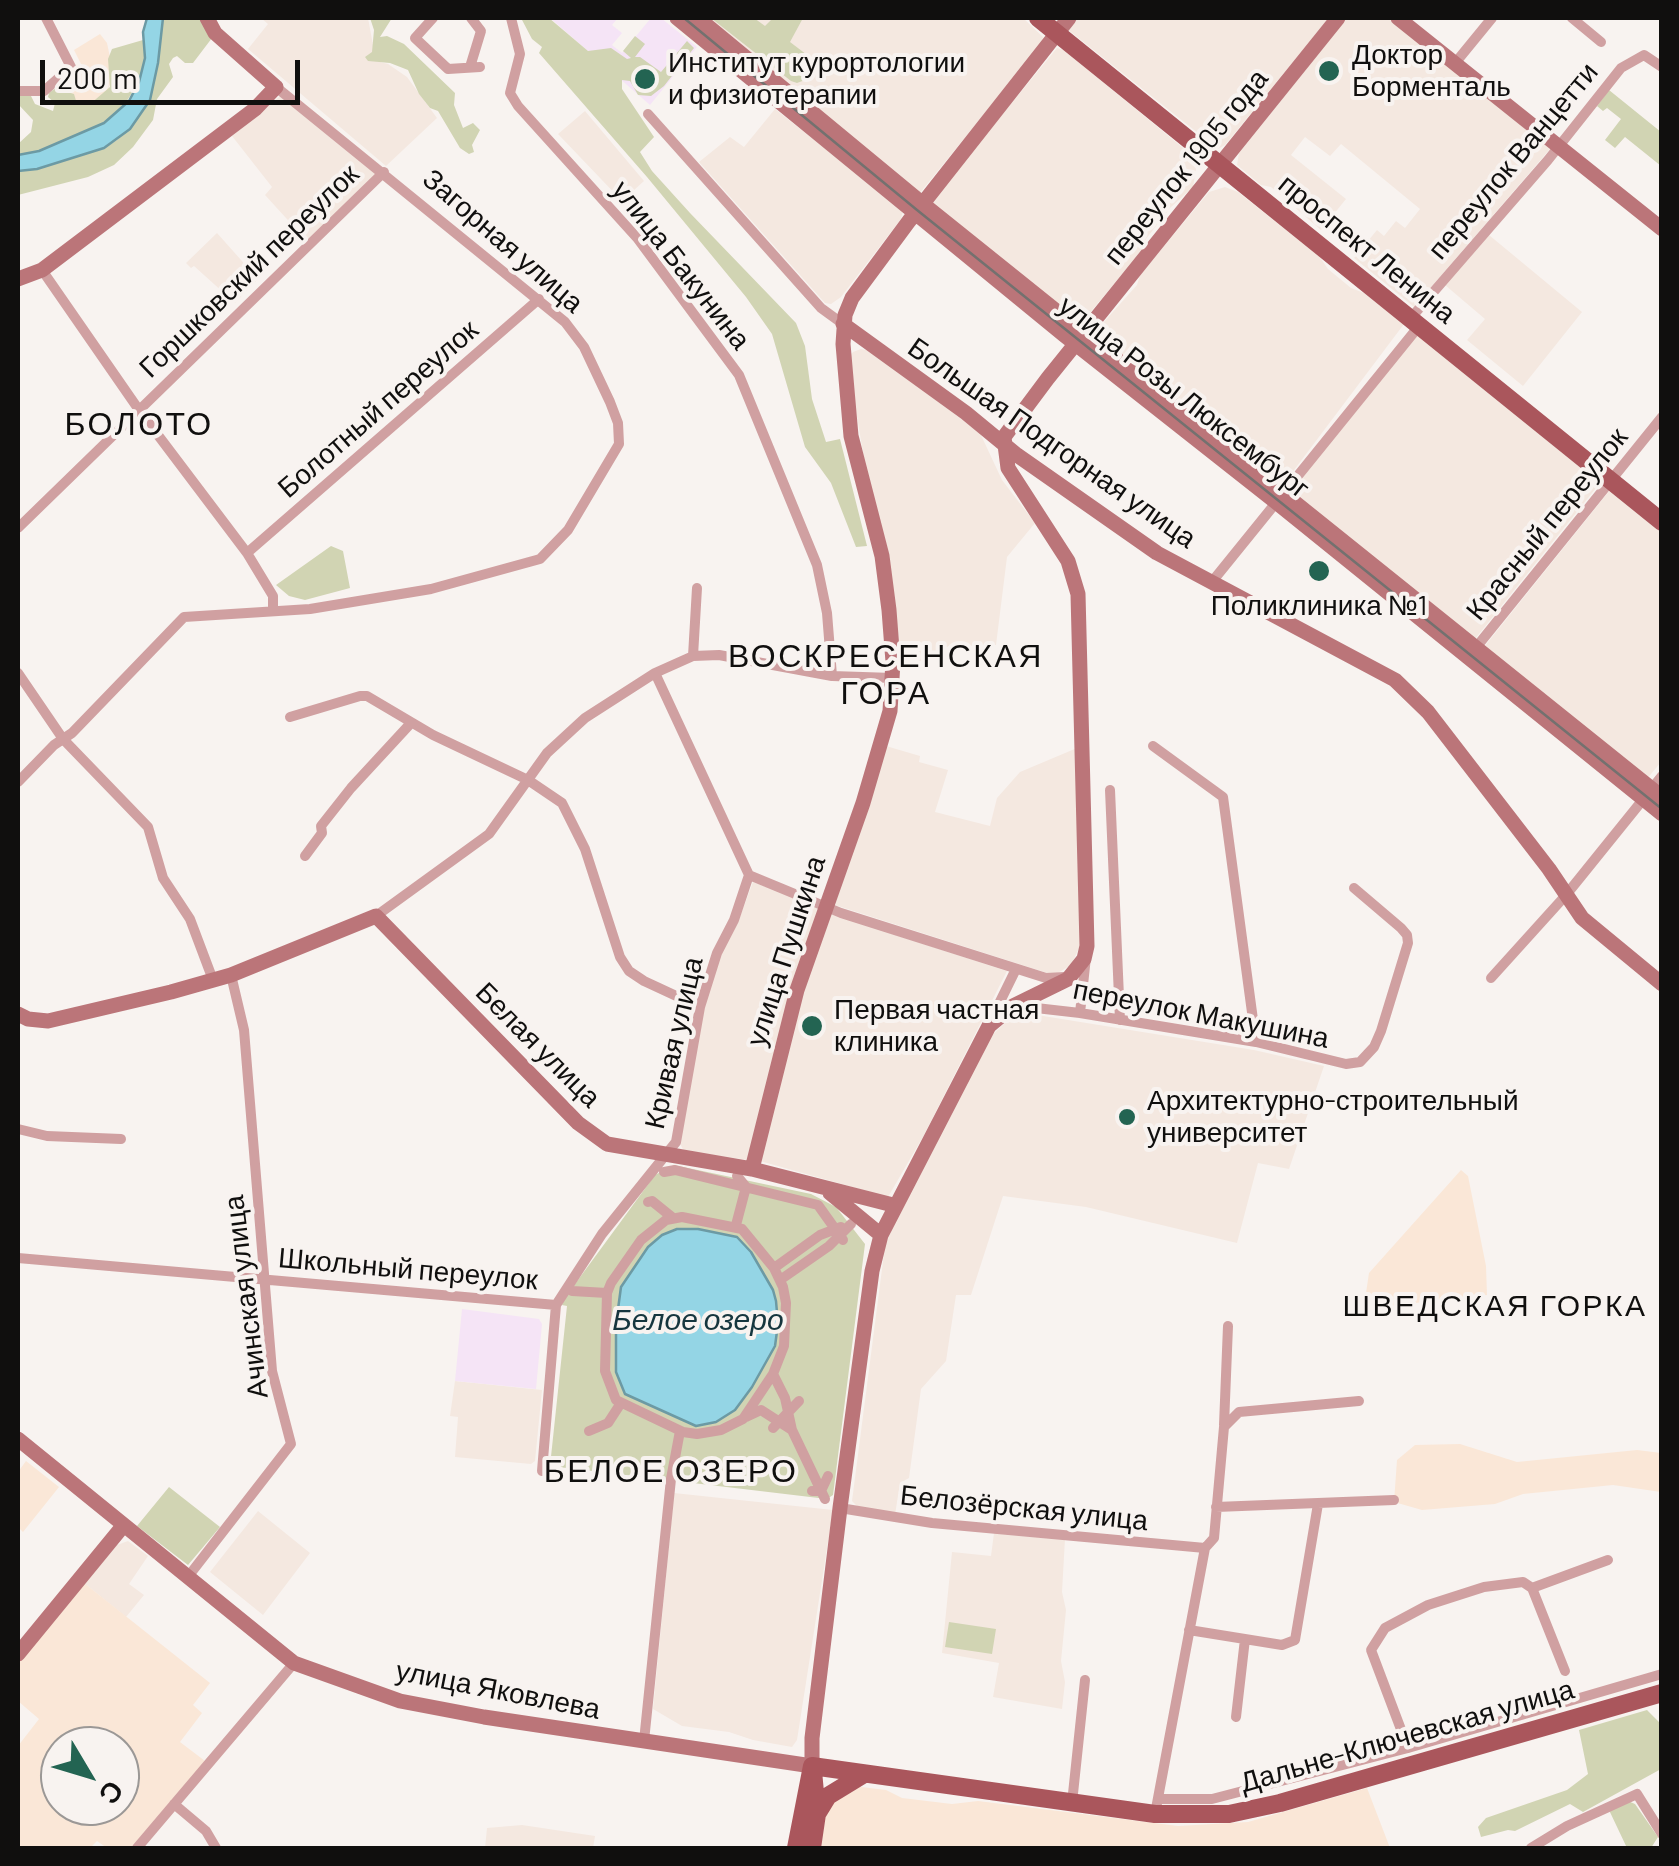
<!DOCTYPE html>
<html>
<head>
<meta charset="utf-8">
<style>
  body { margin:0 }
  #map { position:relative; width:1679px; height:1866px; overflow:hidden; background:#f8f3f0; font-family:Barlow,sans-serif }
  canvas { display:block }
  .frame { position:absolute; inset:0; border:20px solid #100f0e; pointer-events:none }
  .north { position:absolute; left:40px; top:1726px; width:100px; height:100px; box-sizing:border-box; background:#f8f3f0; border:2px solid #9b9896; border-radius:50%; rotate:128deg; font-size:28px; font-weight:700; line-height:40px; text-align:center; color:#100f0e }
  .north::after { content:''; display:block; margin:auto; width:35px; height:45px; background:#236452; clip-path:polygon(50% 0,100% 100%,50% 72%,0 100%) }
  .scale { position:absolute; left:40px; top:60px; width:260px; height:45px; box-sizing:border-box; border:5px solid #100f0e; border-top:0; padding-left:12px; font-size:30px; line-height:35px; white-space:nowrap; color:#100f0e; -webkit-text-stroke:8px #f8f3f0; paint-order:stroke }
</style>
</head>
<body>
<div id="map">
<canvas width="1679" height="1866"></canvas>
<div class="frame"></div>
<div class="north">С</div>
<div class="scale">200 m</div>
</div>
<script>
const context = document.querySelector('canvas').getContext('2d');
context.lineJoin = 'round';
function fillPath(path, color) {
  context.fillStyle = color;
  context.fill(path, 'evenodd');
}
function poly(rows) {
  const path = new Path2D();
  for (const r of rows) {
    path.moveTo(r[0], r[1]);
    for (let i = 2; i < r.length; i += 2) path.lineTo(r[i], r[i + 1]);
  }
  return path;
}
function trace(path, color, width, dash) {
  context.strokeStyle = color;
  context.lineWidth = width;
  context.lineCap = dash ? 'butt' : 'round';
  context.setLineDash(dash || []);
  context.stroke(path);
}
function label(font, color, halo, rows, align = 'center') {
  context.font = font + ' Barlow,sans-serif';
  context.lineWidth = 8;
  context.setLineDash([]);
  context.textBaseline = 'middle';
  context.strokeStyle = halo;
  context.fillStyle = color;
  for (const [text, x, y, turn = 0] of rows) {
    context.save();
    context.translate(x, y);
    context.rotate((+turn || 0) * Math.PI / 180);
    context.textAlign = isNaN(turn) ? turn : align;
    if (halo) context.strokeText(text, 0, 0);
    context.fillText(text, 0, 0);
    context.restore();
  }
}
const built = poly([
  [261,18,368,18,376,61,388,64,407,77,437,118,386,166,248,49,268,24],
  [703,18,1023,18,1043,37,1042,43,919,194],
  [1077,18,1329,18,1225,145,1218,149,1067,29],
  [1347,18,1390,18,1550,149,1414,307,1354,258,1377,230,1384,236,1396,221,1405,228,1420,209,1341,144,1330,156,1305,137,1291,155,1346,199,1321,230,1271,187,1261,185,1237,165,1239,153],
  [1057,48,1064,50,1188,152,1196,169,1193,187,1170,208,1146,239,1141,252,1082,322,934,207,932,200],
  [280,96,377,173,307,241,265,195,272,187,232,136],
  [775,109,903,210,901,219,841,297,831,304,825,303,699,162,730,137,744,147],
  [585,111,644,181,622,201,558,134],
  [1225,187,1238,192,1319,256,1328,269,1351,288,1364,293,1404,324,1282,486,1094,333,1137,285,1140,275,1209,192],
  [217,233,258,279,235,303,194,266,191,268,186,263],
  [1489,235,1582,312,1523,386,1467,340,1485,319,1445,285],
  [1417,335,1600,483,1475,639,1290,492],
  [861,349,871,351,980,433,1002,480,1035,523,1007,557,996,645,943,647,930,654,927,670,902,668,889,554,865,465,853,392,849,357,853,352],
  [1610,490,1661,533,1661,762,1646,780,1484,647],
  [886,746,920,756,919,762,948,770,935,812,990,826,997,798,1020,772,1077,748,1080,946,1071,965,1056,974,1047,973,835,905],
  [753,882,821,907,748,1160,684,1151,680,1144,704,1008,720,956,738,922],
  [831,914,1007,971,924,1135,888,1197,760,1161,803,991],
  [1037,1015,1254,1050,1324,1066,1289,1169,1258,1163,1237,1243,1086,1207,1003,1196,971,1295,956,1295,946,1361,921,1389,909,1478,900,1483,895,1515,858,1507,852,1501,885,1246,900,1211,989,1038,1006,1022,1019,1016],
  [455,1381,542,1390,535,1461,531,1464,455,1457,458,1417,450,1416],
  [674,1493,833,1510,797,1740,792,1747,753,1740,729,1732,682,1726,653,1709],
  [258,1511,310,1553,263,1615,210,1572],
  [994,1533,1065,1539,1062,1592,1066,1610,1061,1661,1065,1682,1062,1709,993,1697,999,1663,942,1653,952,1552,991,1556],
  [128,1541,148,1556,129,1584,144,1595,126,1617,84,1583,117,1545],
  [522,1825,595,1836,593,1848,485,1848,487,1828]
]);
const industrial = poly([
  [100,34,107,43,111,62,110,84,107,92,89,106,54,92,82,66,74,50],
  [1461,1170,1468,1176,1486,1266,1487,1295,1427,1301,1363,1313,1369,1273],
  [1460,1444,1517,1462,1637,1450,1661,1453,1661,1492,1613,1485,1523,1494,1495,1504,1422,1510,1394,1502,1397,1460,1415,1445],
  [26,1461,59,1487,23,1532,18,1527,18,1472],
  [84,1583,210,1683,193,1705,202,1713,180,1742,205,1761,131,1848,107,1848,97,1841,90,1848,18,1848,18,1746,39,1719,18,1701,18,1660],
  [60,1746,120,1746,120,1806,60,1806],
  [853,1786,886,1790,902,1798,952,1804,978,1801,1178,1826,1248,1822,1367,1788,1390,1848,821,1848,827,1805]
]);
const medical = poly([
  [550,18,618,18,612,25,622,33,612,45,622,53,651,18,661,18,697,47,650,105],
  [462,1309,539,1319,542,1324,536,1389,455,1381]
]);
const green = poly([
  [163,18,200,18,212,38,193,63,185,63,177,56,173,58,169,64,173,77,157,99,153,120,133,147,114,165,88,177,18,195,18,171,37,169,104,148,117,140,139,117,150,100,158,63],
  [370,18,392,18,380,37,387,36,404,44,455,93,454,105,463,128,473,123,480,130,472,145,474,152,469,154,460,148,438,111,430,108,419,94,408,70,390,63,368,61,365,57,372,52,374,30],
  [521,18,549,18,588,51,611,48,627,59,631,58,623,51,635,36,645,44,635,57,640,57,661,72,687,41,694,48,664,86,651,96,638,95,630,81,622,80,622,89,654,137,640,152,652,171,690,213,796,323,805,346,812,399,826,442,840,439,867,546,856,547,831,483,805,447,772,334,746,297,647,177,539,53,542,47,532,39],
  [711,18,754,18,765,26,773,18,803,18,790,42,819,64,805,80,797,83,791,81],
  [143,40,145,58,139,82,121,110,104,123,39,151,18,155,18,144,31,132,33,120,18,104,18,95,31,96,35,104,53,111,55,103,48,97,49,93,61,84,64,91,74,94,77,104,89,105,110,87,108,59,112,49],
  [1609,90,1661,132,1661,166,1625,137,1615,148,1605,140,1621,119,1607,108,1603,111,1597,106],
  [331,546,343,551,350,588,305,600,289,596,276,585],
  [674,1165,811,1194,836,1207,865,1244,833,1495,827,1499,550,1466,567,1306,562,1305,564,1299,655,1175],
  [169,1487,220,1527,188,1565,137,1526],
  [949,1622,996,1629,992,1654,945,1647],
  [1647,1710,1661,1724,1661,1769,1583,1812,1570,1804,1515,1831,1508,1830,1481,1837,1478,1827,1486,1818,1567,1790,1588,1774,1579,1730],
  [1628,1801,1635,1804,1658,1837,1651,1848,1627,1848,1609,1810]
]);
const water = poly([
  [147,18,163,18,158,63,150,100,130,129,104,148,37,169,18,171,18,155,39,151,104,123,129,101,139,82,145,58,143,32,147,18],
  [677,1229,698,1229,737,1237,751,1252,773,1290,776,1301,778,1324,775,1346,752,1387,735,1410,716,1422,696,1426,625,1394,616,1372,616,1324,621,1287,648,1247,662,1235,677,1229]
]);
const street = poly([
  [433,18,415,38,448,69,480,67],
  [511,18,520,54,510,93,518,106,638,239,739,375,817,565,827,613,832,676],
  [1572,18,1601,42],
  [1456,62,1492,18],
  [470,67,481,31,471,18],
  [18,91,44,91,71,67,46,18],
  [648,114,821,308,843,324],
  [42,270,139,410,247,553,273,596,273,609],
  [1410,319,1548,160,1621,68,1644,55,1662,67],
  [18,528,384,172],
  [247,553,539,299],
  [1211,583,1419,326],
  [1474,650,1662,417],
  [693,656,697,588],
  [18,673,63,739,148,827,163,878,190,919,213,980],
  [290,717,360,696,367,696,433,735,528,780,562,803,585,849,620,957,629,971,644,981,700,1007],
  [1153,746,1223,797,1256,1042],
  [18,782,54,745,72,733,184,617,310,609,431,589,540,559,568,530,619,444,618,423,610,402,584,347,565,322,276,87],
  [1110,790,1120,1020],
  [305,856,322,833,321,826,351,788,411,723],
  [749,875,841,913,1046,978,1065,977],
  [376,916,489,834,547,753,585,718,655,673,693,656,719,655,832,676,893,678],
  [1491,978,1566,895,1662,776],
  [1011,1010,1036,1008,1080,1013,1256,1042,1346,1064,1360,1062,1374,1047,1381,1031,1408,943,1407,935,1401,928,1354,888],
  [1080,1013,1086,957],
  [990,1022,1016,969],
  [18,1129,47,1136,121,1139],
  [664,1172,675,1170,818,1205,843,1240],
  [648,1202,652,1201,673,1218],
  [682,1217,742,1229,774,1268,783,1287,786,1303,784,1346,773,1374,743,1419,721,1430,697,1434,683,1432,616,1400,605,1371,607,1293,611,1283,641,1240,666,1220,682,1217],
  [736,1225,746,1187,737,1176],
  [18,1258,556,1305],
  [774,1268,820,1235,841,1227],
  [780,1280,829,1246,851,1224],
  [572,1291,607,1293],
  [773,1374,785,1398,792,1430,825,1499],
  [746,1417,761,1410,792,1430],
  [1224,1425,1228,1326],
  [773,1428,799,1401],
  [589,1431,608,1423,621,1403],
  [542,1471,556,1305,602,1234,676,1142,700,1007,717,953,734,920,749,875,655,673],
  [812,1491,821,1491,828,1476],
  [1216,1507,1394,1500],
  [840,1508,932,1523,1205,1548],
  [187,1578,291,1444,272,1371,244,1030,231,975],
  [1532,1588,1565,1671],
  [1189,1630,1282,1645,1295,1640,1318,1504],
  [1236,1717,1245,1639],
  [644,1741,671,1479,680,1431],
  [1408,1748,1371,1650,1385,1628,1428,1605,1484,1587,1523,1582,1532,1588,1608,1560],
  [1158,1799,1212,1799,1408,1748,1662,1674],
  [1072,1803,1085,1680],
  [174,1804,206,1831,216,1848],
  [1155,1814,1205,1548,1214,1538,1224,1427,1239,1412,1359,1401],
  [137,1848,294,1663],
  [1531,1848,1567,1826,1637,1794,1662,1834]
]);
const secondary = poly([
  [677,18,1064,335,1276,502,1662,814],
  [698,18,923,204,1662,797],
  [1398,18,1662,229],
  [18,279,42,270,255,109,276,87,215,33,207,18],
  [843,324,966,413,1017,455,1157,553,1395,680,1428,712,1549,869,1582,918,1662,984],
  [18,1014,28,1019,48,1021,171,992,231,975,376,916,578,1123,607,1144,752,1169,893,1205],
  [752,1169,797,990,863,803,890,711,893,662,889,610,882,556,851,436,843,344,845,315,852,298,909,221,1069,18],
  [830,1193,881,1235],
  [18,1439,294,1663,400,1701,484,1717,812,1766,812,1738,840,1508,872,1271,881,1235,989,1026,1013,1006,1068,979,1084,959,1087,946,1078,594,1068,561,1008,468,1004,437,1048,378,1338,18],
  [18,1654,123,1526]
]);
const primary = poly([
  [1038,18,1662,522],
  [812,1766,1155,1814,1229,1814,1280,1803,1662,1693],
  [817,1814,828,1796,864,1774],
  [796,1848,812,1766],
  [812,1848,817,1814,813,1771]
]);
const tram = poly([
  [684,18,917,210,1662,809]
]);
const markers = [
  [1329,71,12,"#236452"],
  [645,79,12,"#236452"],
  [1319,571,12,"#236452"],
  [812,1026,12,"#236452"],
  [1127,1117,10,"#236452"]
];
const poiNames = [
  ["Доктор",1352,55],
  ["Борменталь",1352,87],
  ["Институт курортологии",668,63],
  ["и физиотерапии",668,95],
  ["Поликлиника №1",1319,606,"center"],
  ["Первая частная",834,1010],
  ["клиника",834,1042],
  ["Архитектурно-строительный",1147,1101],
  ["университет",1147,1133]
];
const streetNames = [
  ["переулок Ванцетти",1513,161,-50],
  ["переулок 1905 года",1186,167,-51],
  ["Загорная улица",503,241,41],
  ["проспект Ленина",1367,249,39],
  ["улица Бакунина",681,265,52],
  ["Горшковский переулок",249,271,-44],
  ["улица Розы Люксембург",1184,397,38],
  ["Болотный переулок",378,409,-41],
  ["Большая Подгорная улица",1052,443,35],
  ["Красный переулок",1547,524,-51],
  ["улица Пушкина",786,951,-72],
  ["переулок Макушина",1201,1014,11],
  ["Кривая улица",674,1043,-77],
  ["Белая улица",538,1045,45],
  ["Школьный переулок",408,1269,5],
  ["Ачинская улица",246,1297,-97],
  ["Белозёрская улица",1024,1508,6],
  ["улица Яковлева",498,1690,11],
  ["Дальне-Ключевская улица",1407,1736,-16]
];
const neighbourhoodNames = [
  ["ШВЕДСКАЯ ГОРКА",1495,1306]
];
const waterNames = [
  ["Белое озеро",698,1320]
];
const quarterNames = [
  ["БОЛОТО",139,424],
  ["ВОСКРЕСЕНСКАЯ",886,656],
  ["ГОРА",886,693],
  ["БЕЛОЕ ОЗЕРО",671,1471]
];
fillPath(built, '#f4e8e0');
fillPath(industrial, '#fae7d7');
fillPath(medical, '#f5e4f6');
fillPath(green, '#d1d4b3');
fillPath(water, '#94d5e5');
trace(water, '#6c9aa4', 2.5);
trace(street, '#d0a0a1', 10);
trace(secondary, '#bb7579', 15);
trace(primary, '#aa565c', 18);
trace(tram, '#73716f', 2.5);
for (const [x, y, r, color] of markers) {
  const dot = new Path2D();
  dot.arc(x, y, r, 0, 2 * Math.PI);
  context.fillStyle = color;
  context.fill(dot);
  trace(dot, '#f8f3f0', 4);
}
label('28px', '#100f0e', '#f8f3f0', poiNames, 'left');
label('28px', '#100f0e', '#f8f3f0', streetNames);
context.letterSpacing = '2.5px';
label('30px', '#100f0e', '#f8f3f0', neighbourhoodNames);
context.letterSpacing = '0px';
label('italic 30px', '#16363e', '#f8f3f0', waterNames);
context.letterSpacing = '2.5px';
label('32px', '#100f0e', '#f8f3f0', quarterNames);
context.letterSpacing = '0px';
</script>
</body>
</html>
